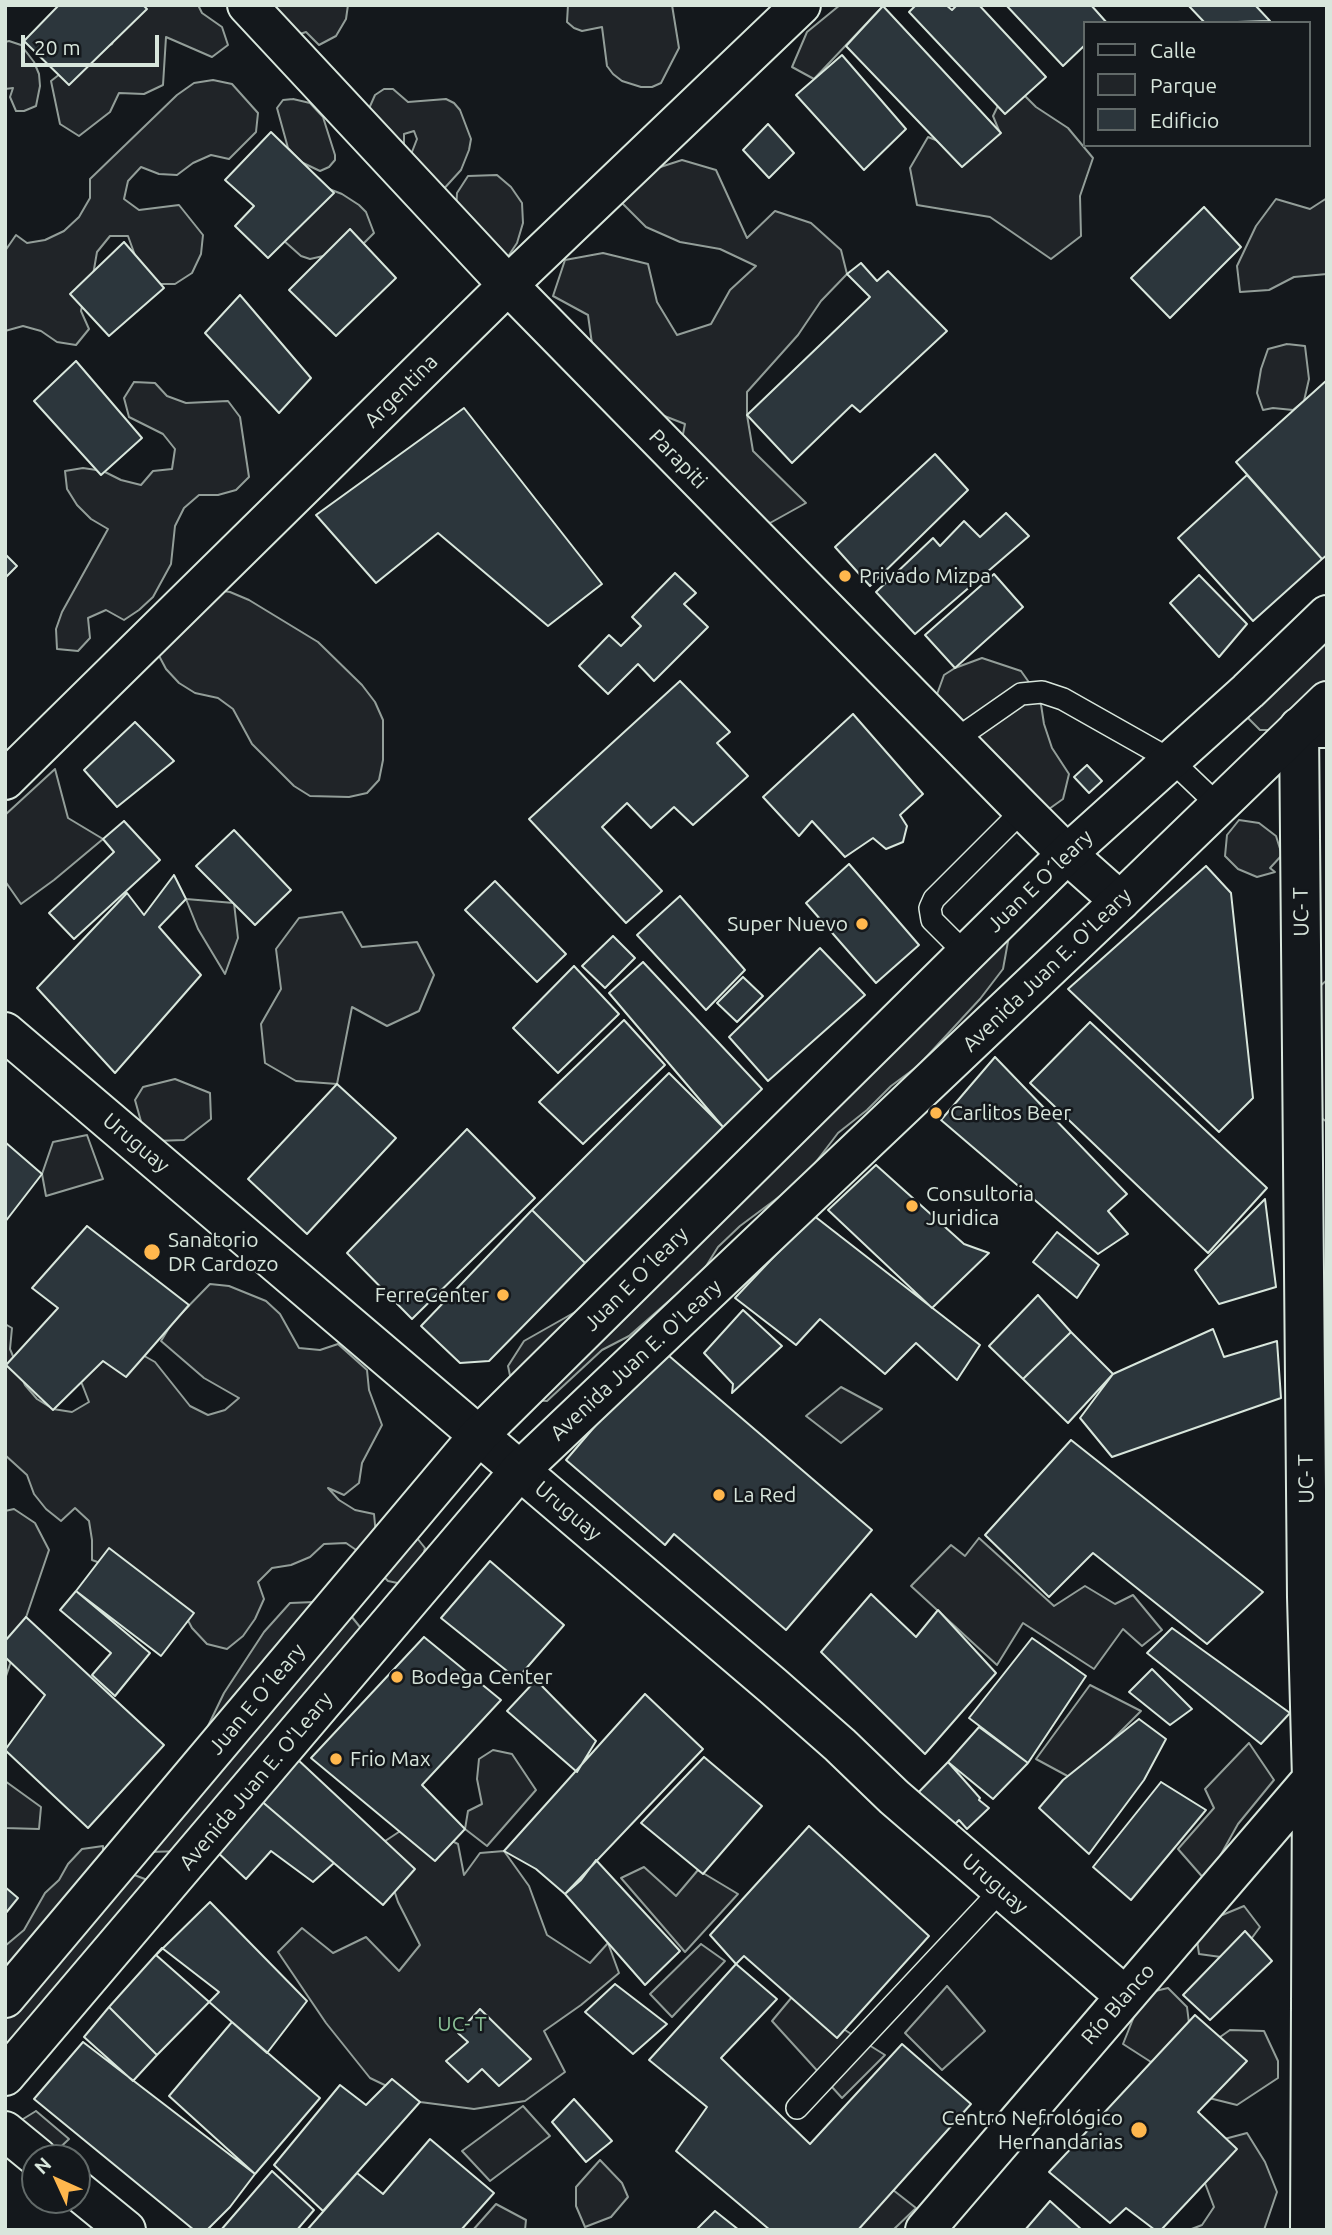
<!DOCTYPE html>
<html>
<head>
<meta charset="utf-8">
<style>
  body { margin:0 }
  #map { position:relative; width:1332px; height:2235px; overflow:hidden; background:#14181c; font-family:Ubuntu,sans-serif }
  canvas { display:block }
  .frame { position:absolute; inset:0; border:7px solid #d8e6dc; pointer-events:none }
  .legend { position:absolute; left:1083px; top:21px; width:228px; height:126px; box-sizing:border-box; background:#14181c; border:2px solid #626a69; margin:0; padding:9px 12px; list-style:none; font-size:21px; color:#d8e6dc }
  .legend li { display:flex; align-items:center; gap:14px; height:35px }
  .legend b { width:35px; border:2px solid #626a69 }
  .north { position:absolute; left:21px; top:2144px; width:70px; height:70px; box-sizing:border-box; background:#14181c; border:2px solid #626a69; border-radius:50%; rotate:315deg; font-size:19px; font-weight:700; line-height:28px; text-align:center; color:#d8e6dc }
  .north::after { content:''; display:block; margin:auto; width:24px; height:32px; background:#ffb74d; clip-path:polygon(50% 0,100% 100%,50% 72%,0 100%) }
  .scale { position:absolute; left:21px; top:35px; width:138px; height:32px; box-sizing:border-box; border:4px solid #d8e6dc; border-top:0; padding-left:9px; font-size:21px; line-height:24px; white-space:nowrap; color:#d8e6dc; -webkit-text-stroke:5px #14181c; paint-order:stroke }
</style>
</head>
<body>
<div id="map">
<canvas width="1332" height="2235"></canvas>
<div class="frame"></div>
<ul class="legend">
<li><b style="height:9px;background:#14181c"></b>Calle</li>
<li><b style="height:19px;background:#202428"></b>Parque</li>
<li><b style="height:19px;background:#2c363c"></b>Edificio</li>
</ul>
<div class="north">N</div>
<div class="scale">20 m</div>
</div>
<script>
const context = document.querySelector('canvas').getContext('2d');
context.lineJoin = 'round';
function fillPath(path, color) {
  context.fillStyle = color;
  context.fill(path, 'evenodd');
}
function poly(rows) {
  const path = new Path2D();
  for (const r of rows) {
    path.moveTo(r[0], r[1]);
    for (let i = 2; i < r.length; i += 2) path.lineTo(r[i], r[i + 1]);
  }
  return path;
}
function trace(path, color, width, dash) {
  context.strokeStyle = color;
  context.lineWidth = width;
  context.lineCap = dash ? 'butt' : 'round';
  context.setLineDash(dash || []);
  context.stroke(path);
}
function label(font, color, halo, rows, align = 'center') {
  context.font = font + ' Ubuntu,sans-serif';
  context.lineWidth = 5;
  context.setLineDash([]);
  context.textBaseline = 'middle';
  context.strokeStyle = halo;
  context.fillStyle = color;
  for (const [text, x, y, turn = 0] of rows) {
    context.save();
    context.translate(x, y);
    context.rotate((+turn || 0) * Math.PI / 180);
    context.textAlign = isNaN(turn) ? turn : align;
    if (halo) context.strokeText(text, 0, 0);
    context.fillText(text, 0, 0);
    context.restore();
  }
}
const green = poly([
  [127,5,198,5,202,13,222,27,228,45,212,57,166,37,163,85,144,94,119,93,110,112,79,136,60,124,51,81,79,59,112,44,125,16,127,5],
  [242,5,348,5,346,19,336,36,319,45,306,32,288,38,242,5],
  [568,5,672,5,679,48,661,83,652,87,641,87,622,81,613,74,607,66,602,27,582,31,574,28,567,22,568,5],
  [840,5,887,5,883,6,814,79,792,67,807,32,840,5],
  [9,41,21,45,34,62,39,74,40,86,36,106,24,111,16,111,10,97,13,88,5,89,5,42,9,41],
  [213,80,232,84,258,113,256,132,229,159,211,155,193,163,177,175,159,174,141,167,128,181,124,199,139,210,179,205,203,235,201,254,192,273,175,284,156,284,141,272,128,236,110,236,97,252,93,275,85,292,81,311,89,329,76,345,57,342,41,331,23,326,5,331,5,251,16,235,27,243,45,240,64,231,79,217,90,198,90,179,177,95,194,83,213,80],
  [1010,81,1036,107,1068,128,1093,158,1080,196,1081,236,1051,259,990,217,917,205,910,168,928,137,964,151,1000,133,993,116,1010,81],
  [384,89,393,89,408,102,446,99,454,103,460,110,471,139,469,150,461,170,441,192,410,157,417,139,414,131,404,134,404,144,395,149,367,113,375,95,384,89],
  [293,99,310,103,323,117,335,155,335,160,329,167,320,171,301,162,288,148,277,108,283,100,293,99],
  [682,160,716,170,747,238,775,211,811,223,841,250,847,274,821,301,798,335,747,392,747,415,753,451,806,503,770,523,734,509,677,464,685,424,649,410,593,351,588,315,553,296,565,260,603,253,648,264,657,302,677,335,711,324,730,290,756,266,720,249,680,242,646,227,619,200,642,173,682,160],
  [497,175,511,187,522,203,523,223,517,243,507,258,456,212,457,193,468,176,497,175],
  [324,187,342,194,359,205,366,212,374,233,359,248,310,259,301,256,283,240,324,187],
  [1327,198,1327,274,1294,277,1269,290,1240,292,1237,266,1256,226,1276,199,1310,209,1327,198],
  [1287,344,1305,346,1309,379,1304,401,1293,410,1273,408,1263,410,1257,393,1261,369,1268,349,1287,344],
  [134,382,155,383,167,396,186,403,228,401,240,417,249,477,236,490,218,495,199,495,184,508,175,526,171,564,153,597,139,610,124,620,106,610,88,618,90,638,78,651,57,649,56,629,62,612,108,529,91,519,77,505,67,489,65,471,83,468,103,471,121,480,141,485,153,471,172,469,175,449,163,434,129,417,124,398,134,382],
  [210,589,230,592,249,600,318,642,362,685,375,702,383,720,383,760,379,780,367,793,349,797,310,796,294,786,252,744,233,709,218,698,195,693,179,683,166,669,157,652,210,589],
  [1310,635,1326,646,1327,702,1281,730,1260,730,1247,717,1310,635],
  [982,658,1021,671,1040,698,1044,724,1052,748,1069,774,1063,799,1049,809,936,697,944,675,955,668,982,658],
  [55,769,68,818,103,839,54,880,21,904,5,881,5,815,55,769],
  [1239,820,1259,823,1276,836,1282,855,1270,868,1275,872,1257,877,1238,869,1225,856,1227,835,1239,820],
  [186,899,234,903,238,938,225,974,198,929,186,899],
  [342,912,362,947,417,942,434,975,419,1011,387,1026,352,1007,337,1084,296,1081,265,1063,261,1024,281,989,276,949,299,918,342,912],
  [1009,936,1003,969,980,999,918,1066,891,1086,867,1110,838,1133,803,1179,740,1226,718,1247,703,1271,629,1336,602,1350,547,1401,515,1399,508,1366,524,1341,577,1311,1009,936],
  [1327,980,1327,1122,1316,1114,1310,995,1327,980],
  [175,1079,210,1093,211,1119,184,1140,155,1141,142,1125,135,1100,143,1087,175,1079],
  [87,1135,103,1179,46,1196,42,1174,53,1142,87,1135],
  [210,1284,229,1286,266,1301,280,1314,299,1348,320,1350,338,1344,367,1370,369,1390,382,1425,362,1463,359,1483,344,1495,328,1488,339,1500,355,1510,374,1514,376,1535,413,1533,425,1548,420,1568,407,1585,388,1581,362,1554,346,1543,324,1544,310,1557,291,1565,272,1568,258,1582,264,1599,255,1619,243,1636,227,1649,207,1644,192,1628,183,1611,111,1567,92,1560,92,1540,89,1521,75,1508,61,1521,46,1509,34,1494,27,1475,5,1455,5,1324,12,1328,10,1349,25,1385,37,1399,53,1409,72,1412,89,1402,82,1384,58,1355,139,1353,155,1362,190,1406,208,1415,225,1410,239,1398,204,1378,161,1341,172,1323,210,1284],
  [841,1387,882,1409,841,1443,806,1416,841,1387],
  [14,1509,35,1523,49,1550,5,1679,5,1511,14,1509],
  [979,1538,1054,1606,1085,1586,1115,1604,1133,1595,1162,1630,1142,1646,1123,1629,1094,1669,1023,1623,997,1665,911,1586,951,1545,965,1556,979,1538],
  [339,1601,364,1632,186,1851,147,1852,224,1693,264,1632,290,1603,339,1601],
  [1090,1685,1141,1711,1073,1779,1036,1759,1090,1685],
  [1249,1743,1274,1780,1238,1824,1206,1881,1178,1849,1214,1808,1205,1789,1249,1743],
  [493,1750,512,1754,536,1790,487,1846,465,1829,468,1811,482,1804,477,1779,479,1759,493,1750],
  [5,1781,41,1807,39,1829,5,1828,5,1781],
  [414,1822,458,1844,464,1875,480,1853,504,1851,529,1886,547,1935,590,1963,608,1943,619,1973,581,2005,544,2031,565,2072,525,2101,474,2109,420,2102,370,2078,326,2023,278,1952,302,1928,333,1953,366,1937,399,1971,420,1945,398,1902,379,1845,414,1822],
  [103,1846,103,1863,150,1881,5,2057,5,1946,24,1930,45,1893,59,1880,68,1864,82,1849,103,1846],
  [644,1867,676,1896,698,1870,738,1894,685,1952,621,1878,644,1867],
  [1244,1906,1260,1927,1243,1950,1228,1958,1199,1954,1197,1940,1215,1918,1244,1906],
  [701,1944,725,1961,672,2017,650,1994,701,1944],
  [947,1986,985,2031,942,2070,905,2033,947,1986],
  [1168,1988,1187,2007,1192,2047,1151,2062,1123,2044,1135,2014,1151,1992,1168,1988],
  [792,1997,885,2055,842,2098,772,2021,792,1997],
  [1230,2030,1264,2031,1278,2061,1278,2078,1237,2105,1205,2097,1203,2049,1230,2030],
  [523,2106,550,2136,490,2181,462,2151,523,2106],
  [36,2111,69,2139,49,2158,15,2124,36,2111],
  [1247,2133,1265,2162,1277,2192,1264,2230,1189,2230,1202,2225,1214,2207,1200,2170,1217,2141,1247,2133],
  [600,2160,622,2183,628,2197,611,2217,585,2227,576,2206,576,2187,600,2160],
  [874,2175,916,2208,893,2230,851,2230,874,2175],
  [496,2204,526,2220,525,2230,473,2230,496,2204]
]);
const building = poly([
  [59,5,143,5,147,9,69,85,24,41,59,5],
  [916,5,946,5,952,10,957,5,979,5,1046,77,1005,114,909,12,916,5],
  [1006,5,1091,5,1107,23,1085,23,1085,45,1063,66,1006,5],
  [1188,5,1255,5,1270,21,1205,23,1188,5],
  [883,6,1001,133,962,167,846,46,883,6],
  [842,55,906,129,864,170,796,95,842,55],
  [768,124,794,153,769,178,743,150,768,124],
  [271,132,334,193,268,258,235,226,254,206,225,180,271,132],
  [1204,207,1241,247,1170,318,1131,278,1204,207],
  [350,229,396,278,336,336,289,290,350,229],
  [124,242,164,288,109,336,70,294,124,242],
  [861,263,877,281,888,271,947,331,860,412,852,405,792,463,747,415,870,297,847,274,861,263],
  [240,295,311,378,279,413,205,333,240,295],
  [76,361,142,438,101,475,34,401,76,361],
  [1327,380,1327,555,1322,559,1236,462,1327,380],
  [464,408,602,584,548,626,438,533,376,583,316,515,464,408],
  [935,454,968,490,870,586,835,547,935,454],
  [1247,475,1322,559,1253,621,1178,538,1247,475],
  [1006,513,1029,536,915,634,876,592,933,538,940,546,964,521,980,537,1006,513],
  [5,554,17,566,5,578,5,554],
  [675,573,696,593,684,604,708,627,654,681,638,664,608,694,579,666,609,635,621,646,641,626,632,617,675,573],
  [994,574,1023,607,955,668,925,635,994,574],
  [1199,575,1247,624,1219,657,1170,603,1199,575],
  [680,681,730,732,717,743,748,776,693,825,674,807,651,828,627,803,602,827,662,891,626,923,529,819,680,681],
  [853,714,923,794,900,815,907,826,903,842,886,849,873,838,845,857,812,821,799,836,763,797,853,714],
  [135,722,174,761,117,807,84,770,135,722],
  [1087,765,1102,781,1089,793,1074,777,1087,765],
  [124,821,160,860,74,939,49,913,114,852,103,839,124,821],
  [234,830,291,890,255,925,196,866,234,830],
  [849,864,919,945,876,983,806,903,849,864],
  [1206,866,1231,893,1253,1098,1219,1132,1068,989,1206,866],
  [174,875,186,899,159,927,201,975,115,1073,37,988,127,893,144,915,174,875],
  [495,881,566,954,537,982,465,910,495,881],
  [680,896,745,970,706,1010,637,935,680,896],
  [613,936,635,958,605,988,582,966,613,936],
  [820,948,865,995,768,1081,729,1037,820,948],
  [643,962,762,1089,723,1127,609,993,643,962],
  [574,966,619,1014,558,1073,513,1028,574,966],
  [743,977,763,996,737,1022,717,1003,743,977],
  [624,1020,665,1065,583,1144,539,1102,624,1020],
  [1090,1022,1267,1188,1208,1253,1030,1083,1090,1022],
  [995,1057,1127,1194,1108,1211,1128,1234,1098,1254,941,1120,995,1057],
  [669,1073,723,1127,585,1263,532,1210,669,1073],
  [337,1084,396,1138,307,1234,248,1179,337,1084],
  [467,1129,535,1198,412,1319,347,1253,467,1129],
  [5,1142,42,1174,5,1222,5,1142],
  [876,1165,964,1244,989,1253,932,1308,828,1210,876,1165],
  [1265,1199,1276,1287,1219,1304,1195,1270,1265,1199],
  [532,1210,585,1263,489,1361,460,1363,421,1326,532,1210],
  [813,1215,980,1345,957,1380,916,1343,885,1374,820,1319,796,1345,735,1298,813,1215],
  [87,1226,189,1305,126,1377,103,1361,53,1410,6,1365,58,1308,32,1288,87,1226],
  [1057,1232,1099,1265,1077,1298,1033,1262,1057,1232],
  [1038,1295,1071,1332,1023,1379,989,1346,1038,1295],
  [743,1310,782,1346,732,1393,733,1384,704,1353,743,1310],
  [1213,1329,1224,1357,1277,1341,1281,1398,1112,1457,1080,1418,1113,1374,1213,1329],
  [1071,1332,1113,1374,1068,1423,1023,1379,1071,1332],
  [661,1349,872,1530,786,1630,674,1534,665,1545,566,1460,661,1349],
  [1071,1440,1263,1592,1207,1644,1093,1553,1049,1597,985,1535,1071,1440],
  [109,1548,194,1613,161,1656,76,1591,109,1548],
  [490,1561,564,1625,517,1679,441,1618,490,1561],
  [76,1591,150,1653,115,1696,92,1675,111,1653,60,1610,76,1591],
  [871,1594,916,1637,938,1610,996,1673,925,1754,821,1652,871,1594],
  [26,1617,164,1745,88,1828,5,1750,45,1695,5,1657,5,1641,26,1617],
  [1172,1628,1290,1713,1261,1744,1147,1653,1172,1628],
  [424,1637,501,1700,422,1785,465,1829,435,1861,311,1758,424,1637],
  [1032,1638,1086,1676,1028,1763,969,1718,1032,1638],
  [1152,1669,1192,1709,1170,1725,1129,1692,1152,1669],
  [536,1680,596,1741,577,1772,507,1711,536,1680],
  [645,1694,703,1749,565,1894,536,1869,504,1851,645,1694],
  [1139,1719,1166,1739,1144,1780,1089,1854,1039,1808,1063,1780,1139,1719],
  [979,1727,1028,1763,993,1799,948,1762,979,1727],
  [704,1757,762,1806,703,1874,641,1823,704,1757],
  [296,1758,415,1869,383,1905,259,1799,296,1758],
  [948,1762,980,1798,979,1800,989,1808,967,1829,959,1820,946,1834,911,1800,948,1762],
  [1161,1782,1206,1810,1131,1900,1093,1867,1161,1782],
  [259,1799,334,1863,313,1882,271,1851,246,1879,214,1849,259,1799],
  [809,1826,929,1936,837,2038,744,1956,736,1964,710,1935,809,1826],
  [596,1860,680,1951,645,1985,565,1894,581,1880,596,1860],
  [5,1887,18,1898,5,1914,5,1887],
  [210,1902,307,2001,267,2053,156,1955,210,1902],
  [1245,1931,1272,1961,1210,2020,1183,1995,1245,1931],
  [162,1948,219,1992,157,2055,109,2007,162,1948],
  [736,1964,777,1999,721,2058,810,2144,902,2044,971,2104,858,2230,770,2230,676,2151,707,2107,649,2060,736,1964],
  [615,1984,667,2024,633,2054,585,2012,615,1984],
  [109,2007,157,2055,133,2081,84,2037,109,2007],
  [480,2009,531,2059,499,2086,482,2069,468,2082,446,2061,468,2042,458,2033,480,2009],
  [1195,2015,1247,2061,1198,2112,1237,2149,1161,2230,1155,2230,1126,2208,1110,2223,1049,2172,1195,2015],
  [232,2022,320,2098,255,2174,169,2096,232,2022],
  [83,2042,255,2174,230,2207,207,2230,194,2230,34,2099,83,2042],
  [392,2079,420,2102,323,2211,274,2165,340,2085,366,2105,392,2079],
  [574,2099,612,2141,586,2162,552,2122,574,2099],
  [430,2139,494,2193,461,2230,307,2230,357,2173,383,2194,430,2139],
  [272,2171,314,2210,297,2230,221,2230,272,2171],
  [1050,2201,1082,2230,1025,2230,1050,2201],
  [715,2211,739,2230,696,2230,715,2211]
]);
const lane = poly([
  [955,740,1021,694,1042,692,1063,699,1171,760,1219,806],
  [966,954,932,920,930,908,934,899,1023,810],
  [797,2108,1001,1890]
]);
const street = poly([
  [247,5,508,285,1023,810,1067,854,1120,901],
  [5,780,508,285,801,5],
  [5,1032,773,1686,840,1745,894,1797,1125,1996],
  [5,2131,38,2158],
  [77,2190,126,2230],
  [925,2230,1312,1779],
  [1310,2230,1312,1779,1307,1597,1299,727,1325,728]
]);
const secondary = poly([
  [5,1998,479,1435,1067,854,1248,691,1327,615],
  [5,2076,520,1470,1120,901,1327,701]
]);
const markers = [
  [845,576,7,"#ffb74d"],
  [862,924,7,"#ffb74d"],
  [936,1113,7,"#ffb74d"],
  [912,1206,7,"#ffb74d"],
  [152,1252,9,"#ffb74d"],
  [503,1295,7,"#ffb74d"],
  [719,1495,7,"#ffb74d"],
  [397,1677,7,"#ffb74d"],
  [336,1759,7,"#ffb74d"],
  [1139,2130,9,"#ffb74d"]
];
const streetNames = [
  ["Argentina",401,391,-45],
  ["Parapiti",678,459,46],
  ["Juan E O´leary",1040,881,-44],
  ["UC- T",1301,912,-91],
  ["Avenida Juan E. O'Leary",1047,970,-44],
  ["Uruguay",136,1143,40],
  ["Juan E O´leary",636,1279,-45],
  ["Avenida Juan E. O'Leary",636,1360,-43],
  ["UC- T",1306,1479,-91],
  ["Uruguay",568,1511,40],
  ["Juan E O´leary",257,1699,-50],
  ["Avenida Juan E. O'Leary",256,1781,-50],
  ["Uruguay",995,1884,41],
  ["Río Blanco",1118,2004,-49]
];
const poiNames = [
  ["Privado Mizpa",859,576],
  ["Super Nuevo",848,924,"right"],
  ["Carlitos Beer",950,1113],
  ["Consultoria",926,1194],
  ["Juridica",926,1218],
  ["Sanatorio",168,1240],
  ["DR Cardozo",168,1264],
  ["FerreCenter",489,1295,"right"],
  ["La Red",733,1495],
  ["Bodega Center",411,1677],
  ["Frio Max",350,1759],
  ["Centro Nefrológico",1123,2118,"right"],
  ["Hernandarias",1123,2142,"right"]
];
const parkNames = [
  ["UC- T",462,2024]
];
fillPath(green, '#202428');
trace(green, '#939e99', 2);
fillPath(building, '#2c363c');
trace(building, '#d8e6dc', 2);
trace(lane, '#d8e6dc', 24);
trace(street, '#d8e6dc', 42);
trace(secondary, '#d8e6dc', 42);
trace(lane, '#14181c', 21);
trace(street, '#14181c', 38);
trace(secondary, '#14181c', 38);
for (const [x, y, r, color] of markers) {
  const dot = new Path2D();
  dot.arc(x, y, r, 0, 2 * Math.PI);
  context.fillStyle = color;
  context.fill(dot);
  trace(dot, '#14181c', 2.5);
}
label('21px', '#d8e6dc', '#14181c', streetNames);
label('21px', '#d8e6dc', '#14181c', poiNames, 'left');
label('21px', '#8ac095', '#14181c', parkNames);
</script>
</body>
</html>
